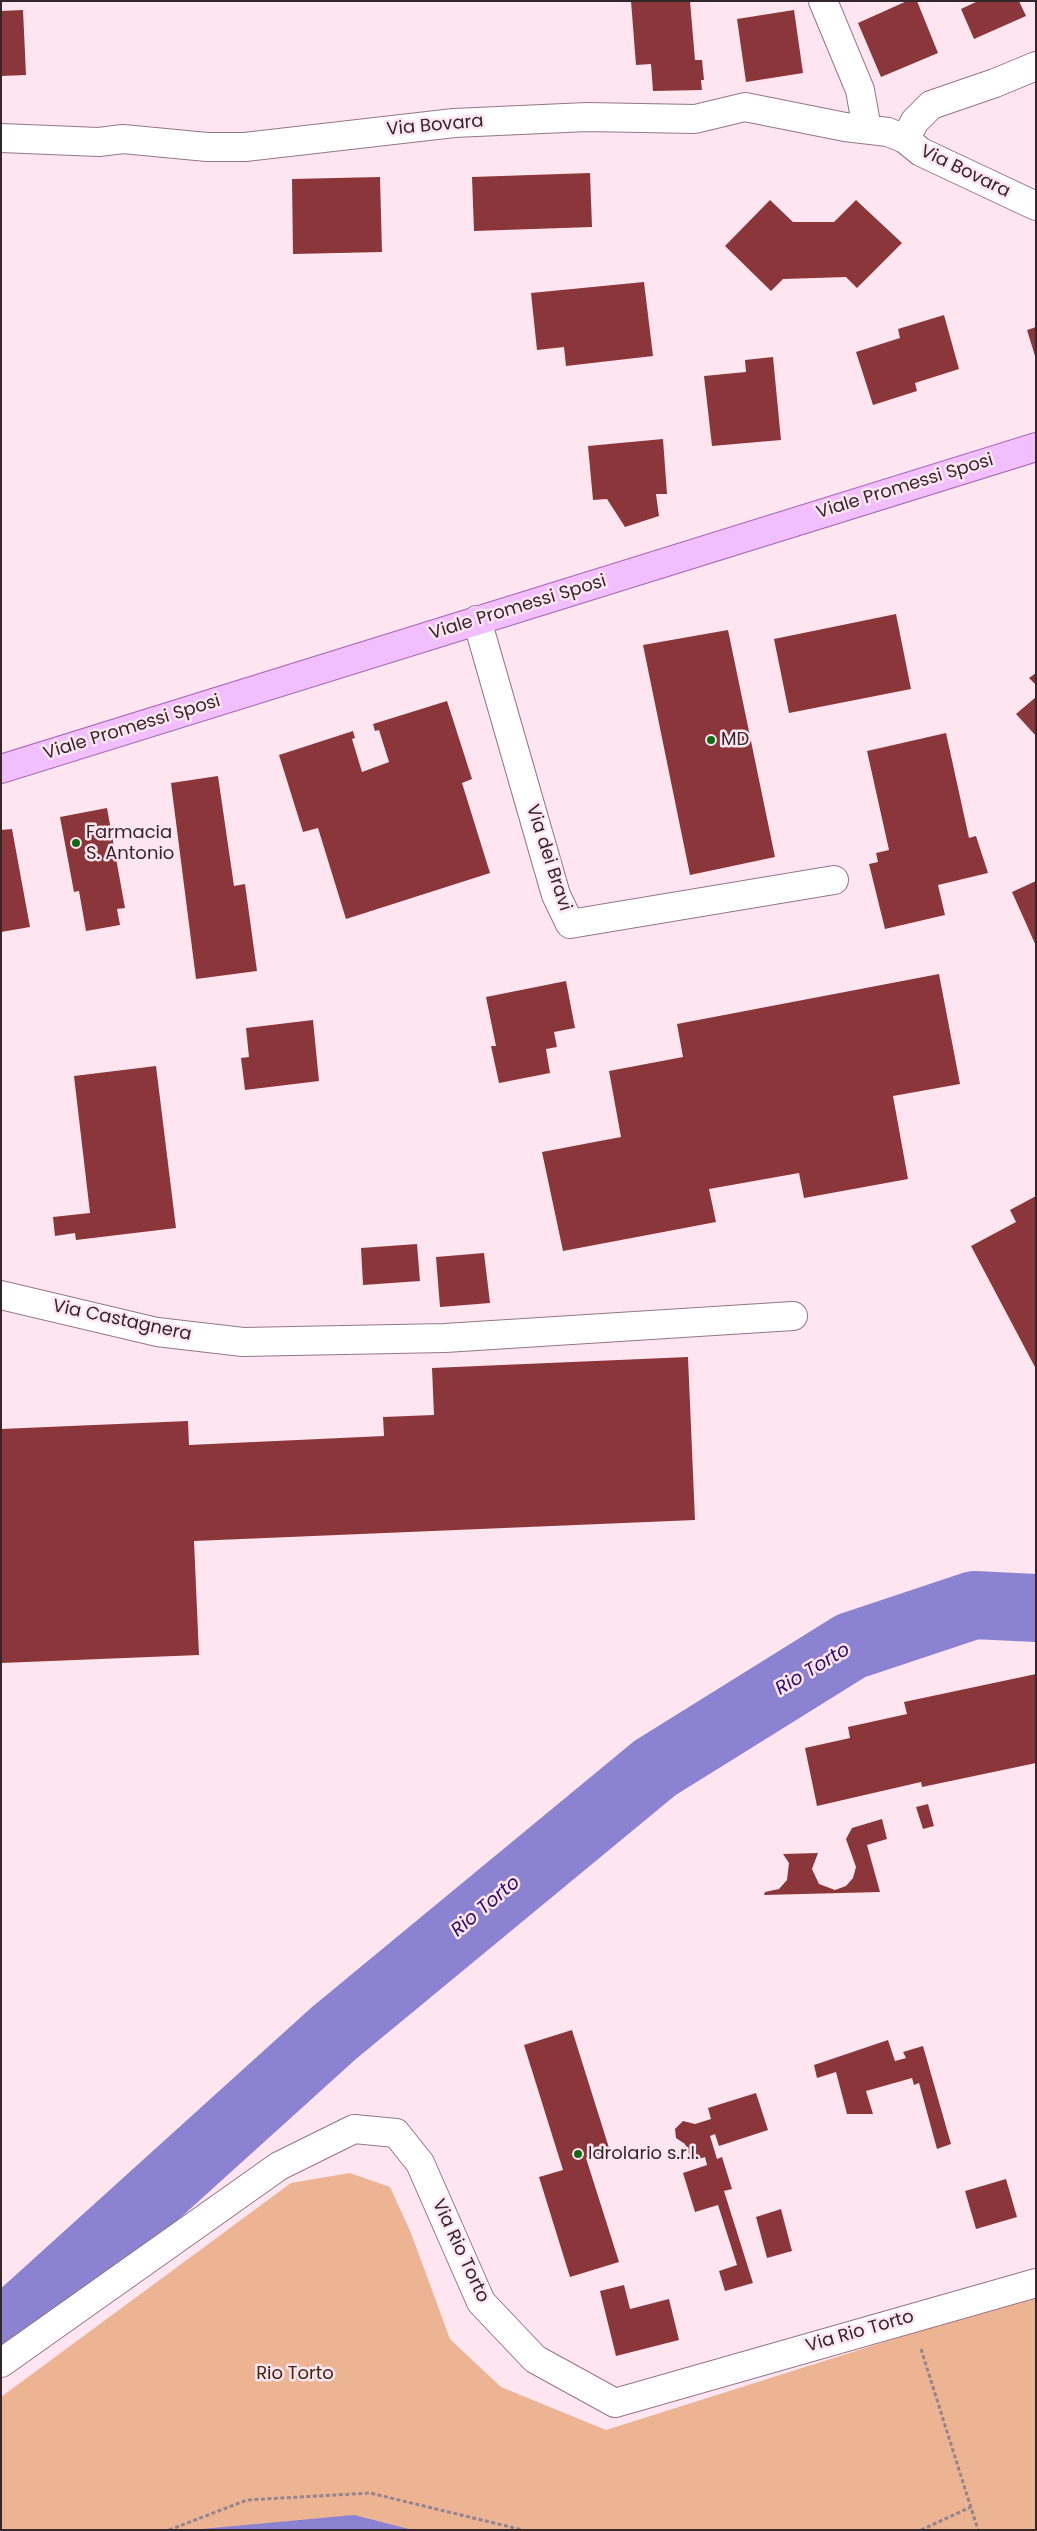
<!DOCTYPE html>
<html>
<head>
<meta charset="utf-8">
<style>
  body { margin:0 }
  #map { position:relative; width:1037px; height:2531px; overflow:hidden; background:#fee5f0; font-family:Poppins,sans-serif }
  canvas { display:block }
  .frame { position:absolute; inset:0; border:2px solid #33272c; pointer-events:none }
</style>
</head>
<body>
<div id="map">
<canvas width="1037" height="2531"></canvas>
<div class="frame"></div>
</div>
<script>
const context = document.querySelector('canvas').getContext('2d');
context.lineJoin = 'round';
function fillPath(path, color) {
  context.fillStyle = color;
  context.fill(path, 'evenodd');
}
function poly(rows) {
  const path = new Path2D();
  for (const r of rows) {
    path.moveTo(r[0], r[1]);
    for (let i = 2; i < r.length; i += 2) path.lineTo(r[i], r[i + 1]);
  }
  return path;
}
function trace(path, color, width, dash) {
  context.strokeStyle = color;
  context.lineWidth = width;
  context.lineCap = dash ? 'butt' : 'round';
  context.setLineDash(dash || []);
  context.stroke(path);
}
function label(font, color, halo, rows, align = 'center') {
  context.font = font + ' Poppins,sans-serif';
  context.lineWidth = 5;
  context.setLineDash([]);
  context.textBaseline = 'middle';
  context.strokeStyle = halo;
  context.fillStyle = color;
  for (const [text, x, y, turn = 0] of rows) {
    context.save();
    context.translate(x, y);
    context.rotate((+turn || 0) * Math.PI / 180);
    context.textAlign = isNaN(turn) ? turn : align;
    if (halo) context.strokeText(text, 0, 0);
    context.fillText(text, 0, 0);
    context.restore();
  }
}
const green = poly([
  [350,2173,390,2187,411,2233,450,2339,501,2387,606,2430,960,2318,1036,2297,1036,2530,1,2530,1,2397,291,2183]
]);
const water = poly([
  [354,2515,413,2530,202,2529]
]);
const river = poly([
  [1,2326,21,2316,334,2033,655,1768,851,1646,974,1605,1036,1608]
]);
const building = poly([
  [631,1,690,1,695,60,702,60,704,80,701,80,702,90,653,91,651,64,636,65],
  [907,1,917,1,938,53,881,77,858,23],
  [978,1,1019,1,1026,16,974,39,961,9],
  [23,10,26,75,1,76,1,11],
  [794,10,803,73,746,82,737,19],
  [590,173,592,227,474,231,472,177],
  [380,177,382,252,293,254,292,179],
  [770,200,793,222,834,222,856,200,902,243,857,288,846,277,783,279,771,291,725,246],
  [644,282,653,356,566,366,564,347,537,350,531,293],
  [944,315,959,369,915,383,917,391,873,405,856,352,900,338,898,329],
  [1036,327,1036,356,1035,356,1027,330],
  [773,357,781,440,712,446,704,376,746,372,745,360],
  [663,439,667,494,656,494,659,516,625,527,607,499,593,500,588,446],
  [896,614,911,689,789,713,774,639],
  [728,630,775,857,690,875,643,645],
  [1036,673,1036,685,1029,678],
  [1036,697,1036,736,1016,714],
  [447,701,472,779,462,783,490,873,346,919,318,828,303,832,279,755,353,731,355,738,352,739,362,772,389,762,379,730,375,731,373,724],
  [946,733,969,838,976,836,988,873,938,885,945,915,885,929,869,864,878,862,876,853,889,850,867,751],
  [218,776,234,886,245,884,257,971,196,979,171,783],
  [107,808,125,908,117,909,120,925,86,931,79,891,74,892,60,817],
  [12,829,30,927,1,932,1,830],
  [1036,881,1036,946,1012,892],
  [939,974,960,1084,893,1096,908,1179,804,1198,799,1173,709,1189,716,1222,563,1251,542,1152,621,1137,609,1071,683,1057,677,1024],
  [566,981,575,1028,554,1032,557,1047,546,1049,550,1073,499,1083,491,1046,496,1046,486,997],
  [313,1020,319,1081,245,1090,241,1058,249,1057,246,1028],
  [156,1066,176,1228,76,1240,75,1233,55,1236,53,1217,90,1213,74,1076],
  [1036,1196,1036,1369,971,1246,1016,1222,1010,1210],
  [417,1244,420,1281,363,1285,361,1248],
  [484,1253,490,1303,440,1307,436,1257],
  [688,1357,695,1520,194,1541,199,1655,1,1663,1,1429,188,1421,189,1445,384,1436,383,1417,434,1415,432,1368],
  [1036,1674,1036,1763,922,1787,921,1782,817,1806,805,1748,850,1738,848,1727,907,1714,904,1702],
  [928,1804,934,1826,923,1829,916,1807],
  [882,1819,887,1839,867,1845,880,1892,764,1895,765,1892,779,1889,787,1880,789,1863,783,1854,818,1853,812,1869,819,1884,835,1890,846,1886,853,1878,856,1867,846,1839,852,1828],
  [572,2030,610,2151,586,2158,619,2262,570,2277,539,2177,563,2170,524,2045],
  [888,2040,895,2061,906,2058,903,2052,923,2046,951,2144,937,2149,919,2083,914,2085,912,2078,866,2091,873,2114,847,2114,836,2072,817,2078,814,2065],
  [756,2093,768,2130,719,2146,715,2134,710,2136,717,2159,722,2157,732,2189,724,2191,753,2283,725,2291,719,2271,737,2265,718,2205,695,2212,683,2173,707,2165,705,2157,692,2161,685,2144,676,2138,675,2129,683,2121,695,2124,711,2119,708,2108],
  [1006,2179,1017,2217,976,2229,965,2191],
  [781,2209,792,2251,767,2258,756,2217],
  [624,2285,630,2309,669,2299,679,2340,616,2356,600,2291]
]);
const path = poly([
  [921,2349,978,2530],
  [169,2530,247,2500,370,2493,523,2530],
  [921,2530,971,2507]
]);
const minor = poly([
  [823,1,860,90,867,129],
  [1,138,99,142,123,139,207,147,245,147,454,123,587,117,695,119,745,107,845,127,888,132,905,139,921,152,1036,206],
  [905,139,915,121,931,105,995,83,1036,66],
  [477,620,556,895,570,924,834,880],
  [1,1295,157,1332,243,1342,445,1338,793,1316],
  [1,2363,279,2166,354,2129,396,2133,420,2163,481,2302,535,2359,615,2403,1036,2283]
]);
const major = poly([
  [1,769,1036,447]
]);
const markers = [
  [711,740,5,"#116b15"],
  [76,843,5,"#116b15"],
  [578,2154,5,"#116b15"]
];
const streetNames = [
  ["Via Bovara",435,126,-5],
  ["Via Bovara",965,172,26],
  ["Viale Promessi Sposi",905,487,-17],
  ["Viale Promessi Sposi",518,608,-17],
  ["Viale Promessi Sposi",132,728,-17],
  ["Via dei Bravi",548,858,72],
  ["Via Castagnera",122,1321,12],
  ["Via Rio Torto",460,2251,65],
  ["Via Rio Torto",860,2332,-16]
];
const poiNames = [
  ["MD",721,740],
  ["Farmacia",86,833],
  ["S. Antonio",86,854],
  ["Idrolario s.r.l.",588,2154]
];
const parkNames = [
  ["Rio Torto",295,2374]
];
const waterNames = [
  ["Rio Torto",813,1670,-31],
  ["Rio Torto",486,1907,-40]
];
fillPath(green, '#edb494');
fillPath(water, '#8b82d1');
trace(river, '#8b82d1', 68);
fillPath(building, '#8b363a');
trace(minor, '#937784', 30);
trace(major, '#a86db4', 30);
trace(path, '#96848c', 3, [4, 2.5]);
trace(minor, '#fff', 28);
trace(major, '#f1befe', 28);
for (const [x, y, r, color] of markers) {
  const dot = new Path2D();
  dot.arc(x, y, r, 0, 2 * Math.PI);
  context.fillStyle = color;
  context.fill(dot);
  trace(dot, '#fee5f0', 2);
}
label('18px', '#33272c', '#fee5f0', streetNames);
label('18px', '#33272c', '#fee5f0', poiNames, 'left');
label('18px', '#43230e', '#fee5f0', parkNames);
label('italic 19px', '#2c0d6c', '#fee5f0', waterNames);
</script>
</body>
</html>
